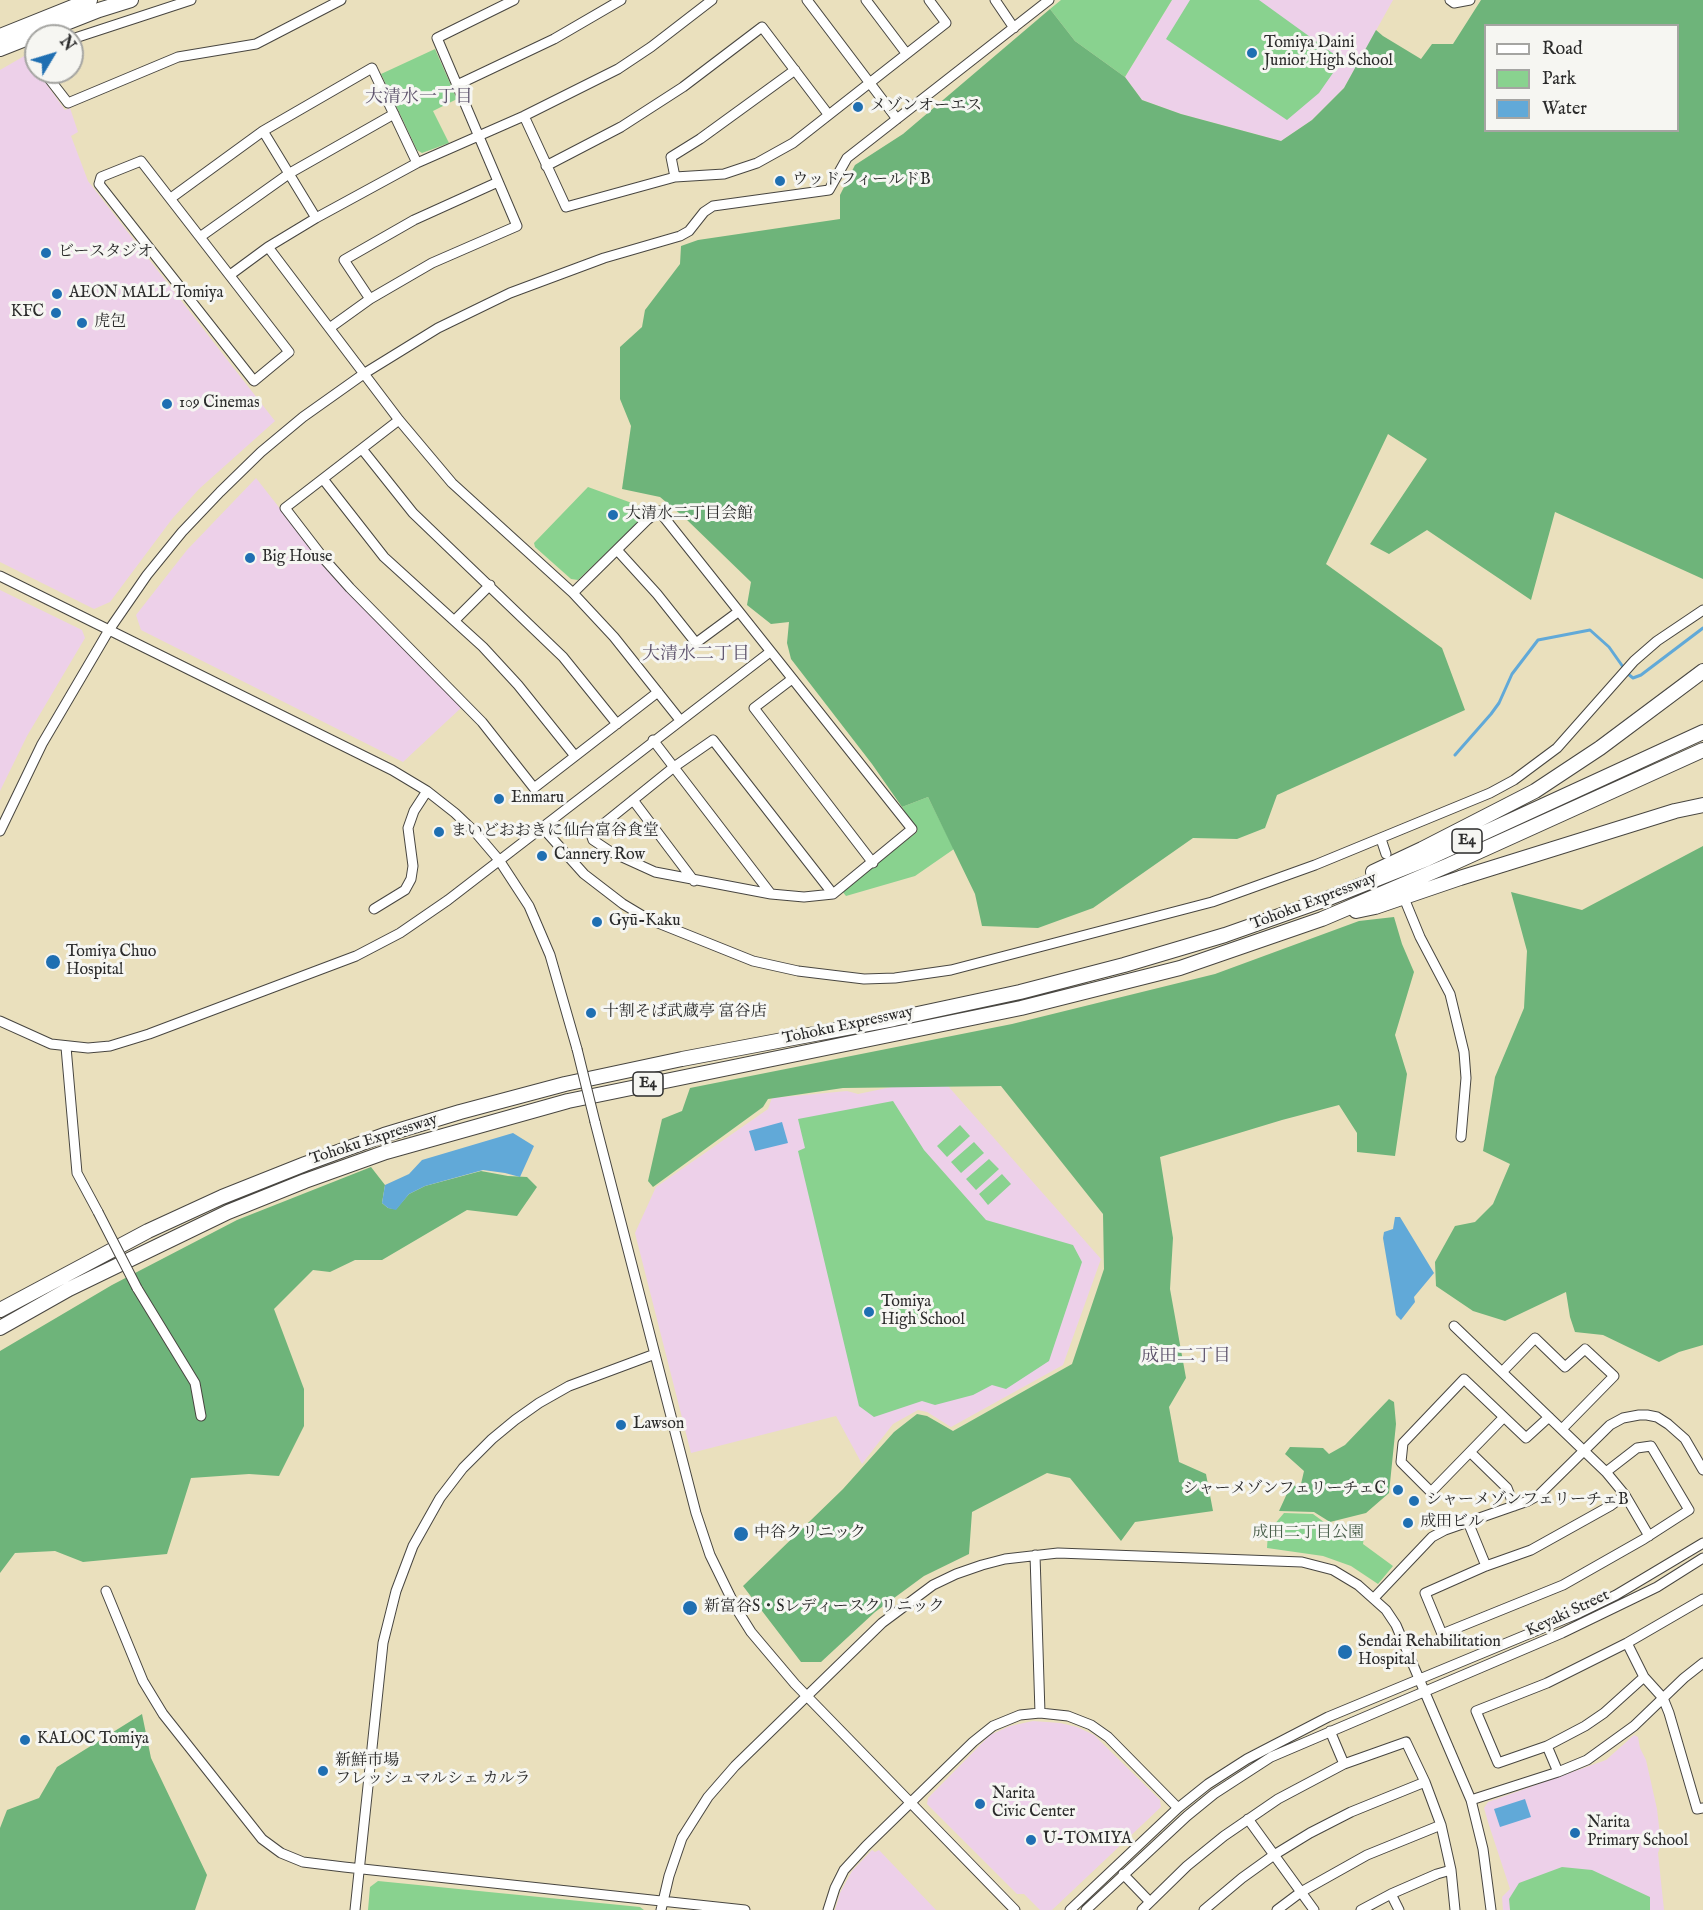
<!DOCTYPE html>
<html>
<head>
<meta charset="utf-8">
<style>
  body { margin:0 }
  #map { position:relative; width:1703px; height:1910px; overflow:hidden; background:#eae0bd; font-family:"IM FELL English",serif }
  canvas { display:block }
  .legend { position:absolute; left:1484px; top:24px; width:195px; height:108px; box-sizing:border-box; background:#f6f6f2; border:2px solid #a5a5a2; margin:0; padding:8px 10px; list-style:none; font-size:18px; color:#2b2b2b }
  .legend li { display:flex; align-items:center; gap:12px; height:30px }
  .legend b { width:30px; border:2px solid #a5a5a2 }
  .north { position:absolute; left:24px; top:24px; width:60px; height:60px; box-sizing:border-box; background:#f6f6f2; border:2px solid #a5a5a2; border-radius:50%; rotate:52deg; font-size:16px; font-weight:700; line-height:24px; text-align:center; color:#2b2b2b }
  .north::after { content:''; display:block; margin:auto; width:21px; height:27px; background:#1f6fb2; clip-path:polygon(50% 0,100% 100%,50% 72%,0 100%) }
</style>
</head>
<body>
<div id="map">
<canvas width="1703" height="1910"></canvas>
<ul class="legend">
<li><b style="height:8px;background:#fff"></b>Road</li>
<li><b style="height:16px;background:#89d28f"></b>Park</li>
<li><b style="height:16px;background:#61a9d8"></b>Water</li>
</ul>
<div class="north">N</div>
</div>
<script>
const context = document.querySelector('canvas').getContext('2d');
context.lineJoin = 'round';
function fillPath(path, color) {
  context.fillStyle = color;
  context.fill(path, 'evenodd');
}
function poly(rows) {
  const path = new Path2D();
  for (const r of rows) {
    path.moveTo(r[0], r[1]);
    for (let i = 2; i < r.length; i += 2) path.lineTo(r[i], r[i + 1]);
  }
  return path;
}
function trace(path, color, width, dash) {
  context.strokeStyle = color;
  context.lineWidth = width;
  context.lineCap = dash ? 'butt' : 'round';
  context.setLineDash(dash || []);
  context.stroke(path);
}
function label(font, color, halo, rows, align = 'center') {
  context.font = font + ' "IM FELL English","Noto Serif JP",serif';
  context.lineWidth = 6;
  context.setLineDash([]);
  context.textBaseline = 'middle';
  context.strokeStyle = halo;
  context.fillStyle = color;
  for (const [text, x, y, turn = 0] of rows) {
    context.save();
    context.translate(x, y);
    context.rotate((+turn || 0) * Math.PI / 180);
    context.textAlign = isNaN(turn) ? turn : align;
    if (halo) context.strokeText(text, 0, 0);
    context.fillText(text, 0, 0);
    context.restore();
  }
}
const built = poly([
  [1172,0,1393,0,1344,88,1312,120,1281,141,1181,114,1142,100,1125,77],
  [26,55,36,72,38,72,65,110,70,108,78,132,71,136,88,181,275,421,199,489,172,519,110,602,94,609,0,562,0,70],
  [256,478,336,580,462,707,403,762,141,630,136,615,187,550],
  [0,590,82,630,85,638,27,736,0,791],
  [940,1077,1101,1259,1063,1365,951,1427,927,1412,918,1410,893,1424,862,1464,836,1416,691,1453,635,1233,656,1187,768,1109,772,1098,847,1091,858,1094],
  [1033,1721,1060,1723,1077,1727,1094,1735,1160,1800,1161,1807,1052,1910,1040,1910,1024,1894,1017,1894,927,1804,928,1798,990,1735,1010,1726],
  [1634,1735,1638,1737,1640,1748,1646,1760,1657,1809,1661,1844,1658,1853,1664,1910,1503,1910,1502,1897,1510,1889,1488,1822,1484,1808,1488,1802,1606,1760],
  [872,1850,875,1852,879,1850,936,1910,835,1910,840,1893,852,1871]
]);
const green = poly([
  [1061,0,1172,0,1125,77,1075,41,1050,9],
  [1190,0,1259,0,1342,60,1319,93,1287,120,1166,39],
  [435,49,457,99,433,111,449,143,422,153,417,150,381,74],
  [588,487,651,510,578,580,571,579,535,547,534,543],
  [928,797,954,849,915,876,846,896,842,891,917,832,902,807],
  [893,1101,924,1150,986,1220,1073,1245,1082,1262,1049,1361,1006,1389,992,1385,973,1395,935,1405,922,1401,874,1417,859,1406,798,1151,805,1148,798,1119],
  [960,1125,970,1136,947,1157,937,1146],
  [974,1142,984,1153,961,1173,951,1162],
  [989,1159,999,1169,976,1190,966,1179],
  [1002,1174,1011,1184,988,1205,979,1194],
  [1284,1513,1313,1514,1332,1528,1355,1523,1365,1530,1363,1544,1393,1566,1378,1584,1351,1566,1323,1556,1267,1548,1268,1532],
  [1562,1867,1592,1870,1650,1897,1650,1910,1510,1910,1509,1899,1519,1883],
  [378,1881,640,1907,644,1910,368,1910,370,1887]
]);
const forest = poly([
  [1481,0,1703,0,1703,579,1555,512,1531,600,1427,530,1389,554,1370,544,1427,459,1388,434,1326,564,1442,648,1465,710,1277,795,1265,828,1237,839,1193,838,1093,908,1038,928,982,926,975,894,928,797,902,807,872,764,791,659,787,643,789,622,771,624,747,605,751,582,685,518,660,497,622,489,631,426,620,399,620,347,642,327,645,310,680,264,681,246,698,240,840,219,840,195,855,165,903,134,1050,9,1075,41,1125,77,1142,100,1181,114,1281,141,1312,120,1344,88,1376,30,1383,36,1421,59,1432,44,1453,44],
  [1486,26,1678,26,1678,130,1486,130],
  [1703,846,1703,1345,1679,1352,1659,1362,1603,1335,1575,1332,1570,1317,1566,1292,1505,1321,1473,1311,1436,1286,1435,1262,1455,1226,1475,1222,1493,1204,1510,1164,1483,1151,1495,1077,1524,1008,1527,951,1511,892,1582,910],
  [1394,917,1402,944,1414,972,1395,1035,1407,1074,1395,1156,1357,1152,1357,1133,1339,1105,1282,1120,1160,1157,1173,1238,1170,1289,1186,1378,1169,1407,1179,1462,1206,1474,1213,1511,1135,1522,1121,1541,1070,1478,1047,1473,972,1512,969,1554,924,1576,875,1612,821,1662,801,1662,743,1586,843,1489,894,1432,917,1414,927,1416,953,1431,1072,1364,1104,1269,1103,1214,1001,1086,843,1088,768,1099,763,1107,653,1187,648,1181,662,1119,682,1111,690,1088,1012,1024,1215,974,1359,921],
  [371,1167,385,1185,382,1203,388,1208,396,1209,409,1194,425,1186,481,1171,508,1176,527,1177,537,1187,517,1216,467,1210,382,1260,355,1260,330,1272,313,1270,274,1309,304,1389,304,1426,279,1476,249,1474,191,1478,167,1554,83,1562,55,1551,15,1553,0,1573,0,1351,112,1285,237,1220],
  [1389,1399,1394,1402,1396,1424,1389,1493,1366,1513,1330,1522,1314,1512,1279,1511,1290,1487,1301,1484,1304,1471,1285,1454,1290,1447,1323,1448,1329,1454,1345,1445],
  [142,1714,151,1758,207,1875,195,1910,0,1910,0,1828,7,1810,39,1798,57,1767]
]);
const water = poly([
  [782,1122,788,1143,755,1151,749,1131],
  [513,1133,534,1146,520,1177,505,1173,483,1170,425,1186,409,1194,396,1210,388,1208,382,1203,385,1185,409,1174,422,1160],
  [1395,1217,1400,1217,1434,1273,1414,1297,1415,1302,1401,1320,1396,1315,1383,1238,1384,1232,1393,1229],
  [1525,1799,1531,1817,1500,1827,1494,1809]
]);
const stream = poly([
  [1455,755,1491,714,1499,703,1512,674,1538,640,1590,630,1609,647,1628,674,1633,678,1641,675,1703,628]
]);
const minor = poly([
  [807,0,897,119],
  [866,0,906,53],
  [995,0,1014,28],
  [1450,0,1454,3,1470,0],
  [29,37,35,52,34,59,36,61],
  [72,39,191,0],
  [44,72,68,103,178,57,256,44,341,0],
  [457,85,554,39,621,0],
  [524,116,566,207,675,177,724,174,757,163,793,143,946,23,929,0],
  [263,131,316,218],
  [141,161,289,352,254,381,99,184,101,177,141,161],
  [546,166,621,127,683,87,762,27,828,114],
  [675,177,671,157,700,139,795,70],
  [171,198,263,131,372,68,417,163],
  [200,237,290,173,394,114],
  [268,247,399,420,452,483,573,593,614,637,680,720],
  [230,275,268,247,316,218,417,163,524,116,618,69,651,47,712,0],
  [370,299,344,260,414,220,498,182],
  [331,327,370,299,432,263,517,226,437,38,514,0],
  [399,420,285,508,325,560,350,588,482,722,534,788,658,692],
  [362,449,413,513,563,657,617,724],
  [323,479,384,557,483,647,518,685,575,756],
  [617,550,657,594,696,643,738,612],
  [0,576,392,770,427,791,455,813,476,833,499,860,529,906,550,955,577,1049],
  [573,593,647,520,659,511,912,829,833,894,804,897,771,894,655,872,611,852,593,840,591,834,674,767,713,740,833,894],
  [455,620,490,585],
  [792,679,754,708,873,863],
  [653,740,771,894],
  [633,800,694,881],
  [542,827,584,874,623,904,648,919,753,961,798,971,864,979,895,978,951,970,1212,902,1315,865,1490,793,1514,780,1557,748,1634,661,1657,641,1703,610],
  [0,831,42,744,109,630,147,575,182,532,220,492,261,452,303,417,365,373,438,328,510,293,604,258,680,236,689,231,704,212,713,206,829,190,847,158,1049,0],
  [1381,839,1386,854],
  [1406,903,1420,937,1450,994,1464,1052,1466,1078,1461,1137],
  [374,909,405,890,411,879,413,866,408,828,414,811,427,791],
  [0,1021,51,1044,88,1048,110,1046,149,1034,356,956,400,933,448,900,770,652],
  [66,1047,77,1173,98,1212],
  [595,1122,696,1513,710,1555,736,1608,751,1632,795,1684,1015,1910],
  [137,1288,195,1383,201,1416],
  [1454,1326,1606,1472,1637,1448,1651,1446,1689,1510,1644,1539,1563,1585,1442,1634,1425,1593,1486,1566,1531,1550,1610,1506,1625,1495,1606,1472],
  [1502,1372,1535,1338,1565,1367,1585,1349,1614,1376,1562,1429],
  [1504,1417,1431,1492,1401,1462,1403,1443,1464,1379,1526,1438,1549,1417],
  [1470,1452,1507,1488,1514,1506],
  [1625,1495,1649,1536],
  [1468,1522,1486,1566],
  [1035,1555,1040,1713],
  [106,1591,143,1681,163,1714,262,1839,281,1853,303,1862,344,1867,745,1910],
  [1374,1598,1432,1537,1445,1530,1528,1501,1539,1495,1610,1425,1623,1418,1639,1415,1647,1415,1657,1417,1668,1424,1685,1439,1703,1470],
  [1627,1643,1644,1677,1663,1698,1669,1713,1697,1809,1703,1808],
  [1644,1677,1604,1713,1585,1726,1547,1746,1498,1763,1476,1711,1547,1683,1627,1643,1703,1599],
  [1547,1746,1558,1772],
  [1344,1764,1406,1742,1425,1782,1441,1825,1451,1870,1455,1910],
  [1471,1800,1558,1772,1587,1760,1634,1726,1684,1678,1703,1663],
  [1248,1819,1314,1910],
  [1123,1874,1150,1902],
  [1391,1894,1437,1874,1451,1870],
  [355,1910,383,1643,396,1591,413,1546,440,1498,463,1468,492,1439,515,1420,539,1403,569,1386,655,1354],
  [661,1910,669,1876,682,1838,708,1797,735,1766,882,1623,933,1585,956,1574,982,1565,1005,1559,1058,1553,1302,1562,1333,1570,1358,1585,1386,1610,1396,1625,1471,1800,1483,1849,1491,1910],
  [828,1910,835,1888,844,1870,866,1846,973,1742,993,1726,1020,1715,1040,1713,1068,1716,1091,1725,1108,1737,1178,1808],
  [1070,1910,1178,1808,1208,1784,1247,1759,1328,1717,1579,1613,1616,1595,1703,1543],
  [1086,1910,1187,1816,1214,1794,1271,1757,1562,1633,1657,1587,1703,1558],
  [1142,1910,1187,1866,1224,1836,1278,1799,1344,1764,1330,1731],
  [1204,1910,1242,1878,1274,1855,1310,1833,1351,1812,1425,1782],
  [1277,1910,1301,1892,1367,1855,1441,1825],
  [1361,1910,1391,1894,1399,1910]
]);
const highway = poly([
  [0,36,90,0],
  [0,49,99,10,131,0],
  [1373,872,1422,849,1535,791,1600,748,1703,671],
  [1356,911,1375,907,1460,878,1675,811,1703,805],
  [0,1310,148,1231,222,1197,305,1164,384,1135,460,1112,565,1084,682,1059,894,1019,1020,992,1124,965,1225,935,1324,900,1427,859,1703,732],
  [0,1328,69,1289,228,1212,305,1181,386,1152,568,1101,1021,1008,1180,968,1322,919,1449,865,1703,750]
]);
const minorBridge = poly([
  [577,1049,595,1122],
  [98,1212,137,1288]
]);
const markers = [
  [1252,53,6,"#1f6fb2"],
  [858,107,6,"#1f6fb2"],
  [780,181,6,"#1f6fb2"],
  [46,253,6,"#1f6fb2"],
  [57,294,6,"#1f6fb2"],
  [56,313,6,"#1f6fb2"],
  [82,323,6,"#1f6fb2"],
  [167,404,6,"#1f6fb2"],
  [613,515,6,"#1f6fb2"],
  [250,558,6,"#1f6fb2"],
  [499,799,6,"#1f6fb2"],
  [439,832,6,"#1f6fb2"],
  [542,856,6,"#1f6fb2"],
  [597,922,6,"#1f6fb2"],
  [53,962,8,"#1f6fb2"],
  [591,1013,6,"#1f6fb2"],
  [869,1312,6,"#1f6fb2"],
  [621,1425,6,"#1f6fb2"],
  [1398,1490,6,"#1f6fb2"],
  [1414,1501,6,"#1f6fb2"],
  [1408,1523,6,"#1f6fb2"],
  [741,1534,8,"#1f6fb2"],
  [690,1608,8,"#1f6fb2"],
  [1345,1652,8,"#1f6fb2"],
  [25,1740,6,"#1f6fb2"],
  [323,1771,6,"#1f6fb2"],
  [980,1804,6,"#1f6fb2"],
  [1575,1833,6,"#1f6fb2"],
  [1031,1840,6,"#1f6fb2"]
];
const shields = [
  [1467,841,30],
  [648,1084,30]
];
const shieldNames = [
  ["E4",1467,841],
  ["E4",648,1084]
];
const poiNames = [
  ["Tomiya Daini",1264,44],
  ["Junior High School",1264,62],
  ["メゾンオーエス",870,107],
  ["ウッドフィールドB",792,181],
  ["ビースタジオ",58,253],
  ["AEON MALL Tomiya",69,294],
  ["KFC",44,313,"right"],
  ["虎包",94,323],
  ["109 Cinemas",179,404],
  ["大清水二丁目会館",625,515],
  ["Big House",262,558],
  ["Enmaru",511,799],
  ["まいどおおきに仙台富谷食堂",451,832],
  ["Cannery Row",554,856],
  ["Gyū-Kaku",609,922],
  ["Tomiya Chuo",66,953],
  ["Hospital",66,971],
  ["十割そば武蔵亭 富谷店",603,1013],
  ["Tomiya",881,1303],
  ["High School",881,1321],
  ["Lawson",633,1425],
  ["シャーメゾンフェリーチェC",1386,1490,"right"],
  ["シャーメゾンフェリーチェB",1426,1501],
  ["成田ビル",1420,1523],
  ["中谷クリニック",754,1534],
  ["新富谷S・Sレディースクリニック",704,1608],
  ["Sendai Rehabilitation",1358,1643],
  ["Hospital",1358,1661],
  ["KALOC Tomiya",37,1740],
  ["新鮮市場",335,1762],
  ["フレッシュマルシェ カルラ",335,1780],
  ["Narita",992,1795],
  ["Civic Center",992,1813],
  ["Narita",1587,1824],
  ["Primary School",1587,1842],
  ["U-TOMIYA",1043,1840]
];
const streetNames = [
  ["Tohoku Expressway",1314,902,-21],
  ["Tohoku Expressway",848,1026,-12],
  ["Tohoku Expressway",374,1140,-18],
  ["Keyaki Street",1568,1614,-25]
];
const parkNames = [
  ["成田二丁目公園",1308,1534]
];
const neighbourhoodNames = [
  ["大清水一丁目",419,98],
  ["大清水二丁目",696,655],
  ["成田二丁目",1186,1357]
];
fillPath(built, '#edd0e9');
fillPath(green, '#89d28f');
fillPath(forest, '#6eb47a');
fillPath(water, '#61a9d8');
trace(stream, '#61a9d8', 3);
trace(minor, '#484641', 11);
trace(highway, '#484641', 16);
trace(minor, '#fff', 9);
trace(highway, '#fff', 14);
trace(minorBridge, '#484641', 11, []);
trace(minorBridge, '#fff', 9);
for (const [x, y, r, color] of markers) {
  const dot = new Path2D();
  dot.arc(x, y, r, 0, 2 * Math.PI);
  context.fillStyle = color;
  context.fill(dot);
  trace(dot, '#f6f6f2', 2);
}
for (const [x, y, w] of shields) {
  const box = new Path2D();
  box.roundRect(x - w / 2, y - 12, w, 24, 4.5);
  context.fillStyle = '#f6f6f2';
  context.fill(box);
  trace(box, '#2b2b2b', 1.5);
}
label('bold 15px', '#2b2b2b', null, shieldNames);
label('16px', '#2b2b2b', '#f6f6f2', poiNames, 'left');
label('16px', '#2b2b2b', '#f6f6f2', streetNames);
label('16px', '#475d49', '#f6f6f2', parkNames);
label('18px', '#5b506a', '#f6f6f2', neighbourhoodNames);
</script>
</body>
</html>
